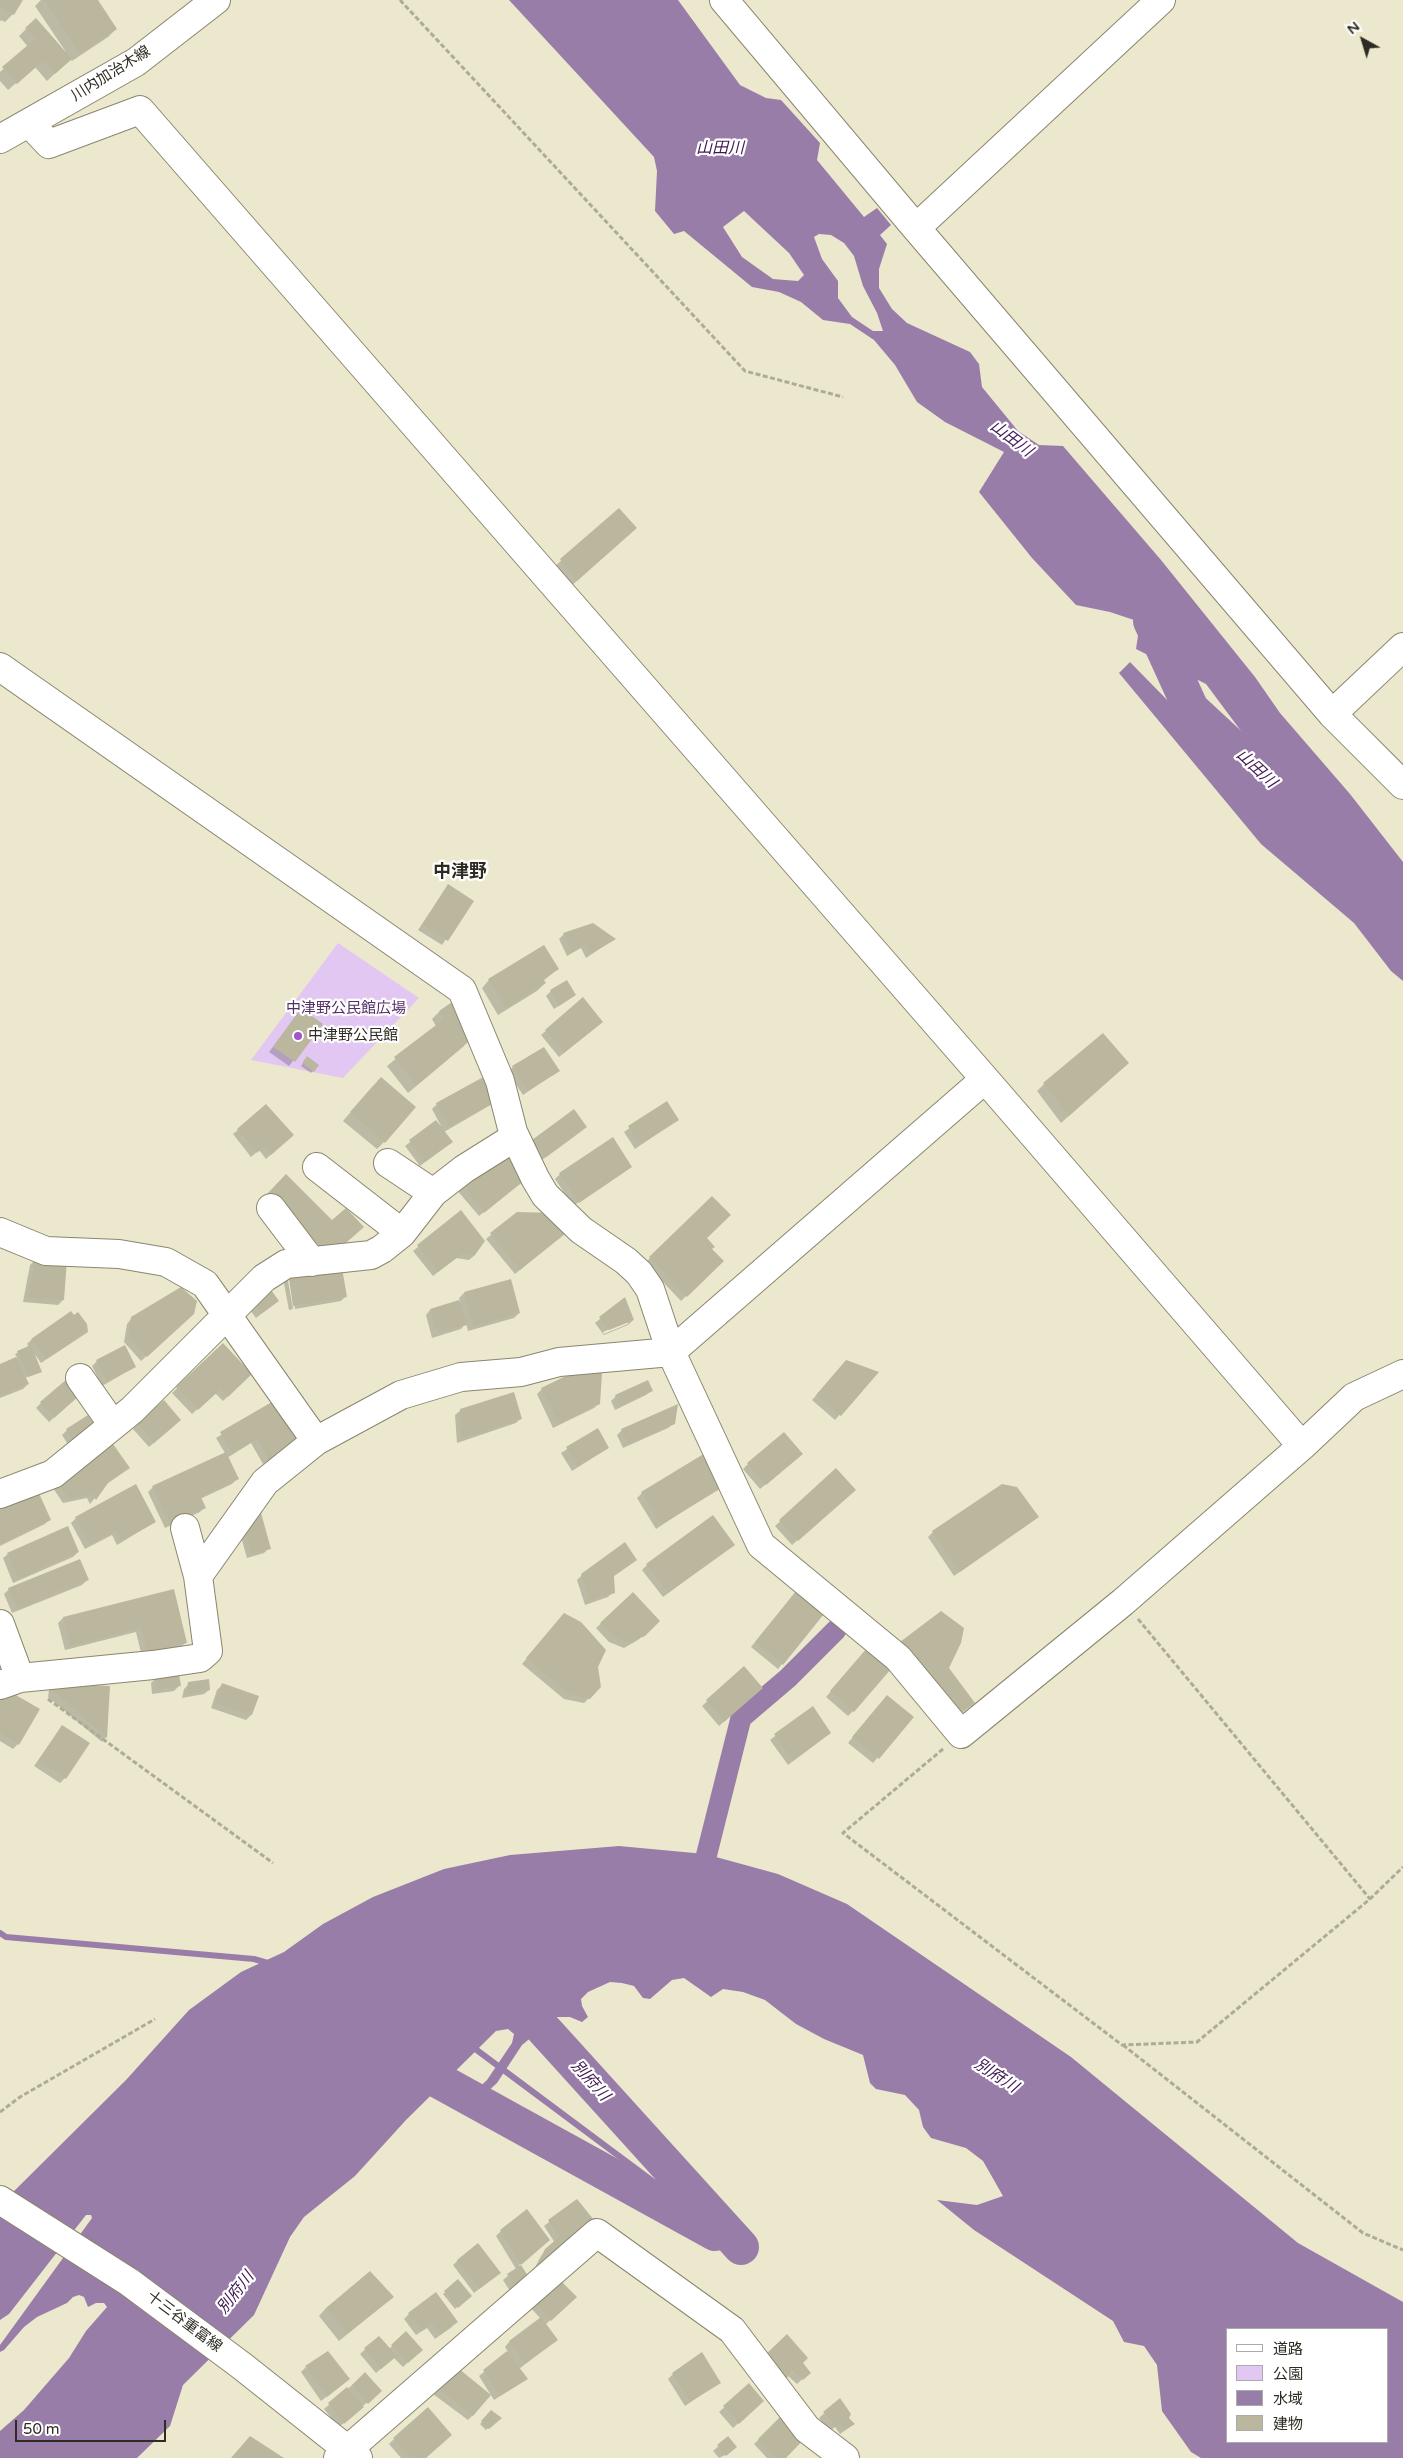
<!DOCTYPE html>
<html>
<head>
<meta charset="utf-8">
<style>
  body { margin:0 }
  #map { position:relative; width:1403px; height:2458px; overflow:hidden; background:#ece8ce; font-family:"Varela Round","Noto Sans JP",sans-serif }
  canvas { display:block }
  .legend { position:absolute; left:1226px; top:2328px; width:162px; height:115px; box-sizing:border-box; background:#fff; border:1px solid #ababa7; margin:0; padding:6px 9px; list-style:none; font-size:15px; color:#2e2c22 }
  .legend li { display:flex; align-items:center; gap:10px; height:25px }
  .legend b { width:25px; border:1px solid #ababa7 }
  .north { position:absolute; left:1338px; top:15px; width:50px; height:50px; -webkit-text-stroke:4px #fff; paint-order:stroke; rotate:321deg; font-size:14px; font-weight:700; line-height:20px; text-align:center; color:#2e2c22 }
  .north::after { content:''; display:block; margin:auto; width:18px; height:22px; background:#2e2c22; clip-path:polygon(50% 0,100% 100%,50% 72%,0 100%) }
  .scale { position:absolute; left:15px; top:2420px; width:151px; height:22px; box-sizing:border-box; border:2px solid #2e2c22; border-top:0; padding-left:6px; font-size:15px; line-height:18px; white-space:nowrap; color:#2e2c22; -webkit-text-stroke:4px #fff; paint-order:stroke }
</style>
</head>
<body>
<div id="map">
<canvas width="1403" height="2458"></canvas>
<ul class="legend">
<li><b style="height:6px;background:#fff"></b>道路</li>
<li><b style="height:14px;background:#e2c7f2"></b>公園</li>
<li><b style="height:14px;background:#997da9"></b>水域</li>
<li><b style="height:14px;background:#bbb79e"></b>建物</li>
</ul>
<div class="north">N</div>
<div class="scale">50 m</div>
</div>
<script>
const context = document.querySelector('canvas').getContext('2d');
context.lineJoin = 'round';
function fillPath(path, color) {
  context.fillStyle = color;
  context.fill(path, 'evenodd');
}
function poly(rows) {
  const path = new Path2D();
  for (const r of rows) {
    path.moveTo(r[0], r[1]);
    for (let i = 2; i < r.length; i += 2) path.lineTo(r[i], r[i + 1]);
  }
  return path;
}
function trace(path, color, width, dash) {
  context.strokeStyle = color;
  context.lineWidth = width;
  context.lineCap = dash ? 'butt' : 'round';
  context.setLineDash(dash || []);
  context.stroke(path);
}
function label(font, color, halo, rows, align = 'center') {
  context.font = font + ' "Varela Round","Noto Sans JP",sans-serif';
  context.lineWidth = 4.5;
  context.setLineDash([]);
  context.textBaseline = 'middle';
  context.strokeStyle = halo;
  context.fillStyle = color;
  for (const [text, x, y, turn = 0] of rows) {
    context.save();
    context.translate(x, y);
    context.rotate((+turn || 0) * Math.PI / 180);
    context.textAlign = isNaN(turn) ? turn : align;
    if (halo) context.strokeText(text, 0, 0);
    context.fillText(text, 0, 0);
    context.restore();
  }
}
const green = poly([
  [338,943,419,998,343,1078,251,1060]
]);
const water = poly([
  [509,0,678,0,740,85,766,98,781,100,820,143,817,160,864,217,877,208,891,225,880,235,887,244,879,269,879,288,892,309,907,323,970,352,979,364,982,387,1018,431,1039,445,1063,446,1161,560,1255,677,1280,713,1350,794,1403,862,1403,981,1391,971,1354,923,1261,844,1119,673,1130,662,1174,707,1259,782,1275,787,1250,743,1206,684,1136,649,1140,622,1110,612,1076,605,1032,558,979,492,1004,452,945,422,917,402,895,365,874,340,850,324,823,320,801,302,779,292,752,287,684,231,674,234,655,211,657,171,654,157],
  [744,211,789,253,804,275,798,281,773,279,742,257,723,227],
  [819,234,831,235,844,243,854,256,863,286,877,313,883,331,873,331,852,317,838,298,838,281,822,259,814,237],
  [619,1846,705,1854,778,1874,847,1904,1071,2057,1298,2243,1403,2302,1403,2458,1201,2458,1191,2452,1162,2411,1157,2365,1144,2346,1124,2342,1113,2321,974,2230,937,2200,977,2205,1003,2196,983,2161,966,2148,931,2138,923,2127,919,2110,905,2095,876,2089,870,2083,863,2055,824,2039,796,2024,765,2000,743,1992,723,1989,711,1997,684,1978,672,1980,650,1999,643,1998,634,1986,622,1983,610,1982,588,1992,581,1999,582,2006,588,2017,582,2022,570,2017,556,2017,522,2045,497,2083,485,2094,467,2099,487,2080,512,2043,514,2034,508,2029,496,2031,406,2120,355,2176,304,2217,290,2237,254,2315,183,2385,170,2426,137,2458,0,2458,0,2431,24,2410,69,2358,86,2331,107,2307,104,2303,96,2303,88,2307,84,2297,79,2295,73,2297,67,2303,37,2317,24,2327,4,2350,0,2352,0,2345,92,2218,91,2215,86,2215,9,2314,0,2320,0,2205,126,2080,189,2010,241,1972,284,1952,323,1924,373,1897,444,1869,510,1855],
  [1227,2329,1387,2329,1387,2442,1227,2442]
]);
const shadow = poly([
  [0,0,21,0,13,14,5,22,1,20,0,22],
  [41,0,96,0,116,29,108,37,72,61,70,59,47,81,35,67,8,90,0,81,0,72,28,47,19,36,26,29,66,52,35,6],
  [619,509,628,535,569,588,553,568],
  [444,891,472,901,442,945,418,930],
  [564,934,614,939,586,958,581,948,567,956,559,939],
  [558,969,543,981,545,983,537,991,498,1015,482,988,489,980],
  [551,991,575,995,554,1009,546,996],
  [583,999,597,1026,559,1057,541,1035],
  [440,1011,464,1046,408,1093,387,1066,436,1026,432,1019],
  [297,1015,321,1025,289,1066,269,1052],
  [306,1060,313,1071,311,1073,301,1066],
  [513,1067,558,1071,523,1095,508,1072],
  [1120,1070,1061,1123,1037,1091,1044,1084],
  [373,1086,384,1142,377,1149,343,1121],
  [494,1103,444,1132,446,1146,420,1166,405,1146,436,1122,441,1126,432,1109,437,1104],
  [666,1103,677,1120,635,1149,624,1132],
  [573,1111,580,1132,539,1162,533,1141],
  [238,1130,287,1140,266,1159,259,1150,251,1157,233,1134],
  [631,1167,573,1206,555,1179,560,1174],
  [525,1180,479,1216,456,1189,461,1184],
  [712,1198,705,1238,711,1250,722,1261,681,1301,645,1263],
  [460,1212,475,1255,469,1260,456,1258,433,1276,413,1251],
  [517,1213,563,1234,515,1274,486,1239],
  [35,1260,63,1300,58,1305,23,1302,30,1265],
  [288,1273,346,1296,341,1301,295,1309,289,1275,287,1275,293,1309,289,1310,283,1278],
  [510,1281,519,1313,514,1318,468,1331,466,1323,461,1329,432,1338,426,1315,430,1310,460,1301,459,1298,464,1293],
  [624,1299,633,1320,628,1325,604,1335,595,1323],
  [628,1321,628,1324,604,1334,603,1332],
  [278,1301,256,1318,247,1306],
  [73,1317,81,1336,41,1363,34,1353,41,1372,25,1378,28,1384,23,1389,0,1398,0,1366,17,1358,15,1354,29,1347,27,1344,31,1340],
  [132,1318,188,1319,141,1361,124,1342,127,1324],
  [223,1345,251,1374,223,1401,215,1393,192,1414,172,1393],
  [97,1361,135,1367,102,1386,92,1366],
  [841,1367,876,1373,835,1420,812,1400],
  [542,1389,599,1403,594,1408,553,1428,537,1394],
  [651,1390,646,1395,615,1410,611,1401,616,1396],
  [74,1400,49,1422,36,1408,41,1403],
  [277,1401,295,1445,263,1464,251,1443,227,1458,237,1479,232,1484,200,1499,205,1507,200,1512,165,1528,148,1492,153,1487,225,1453,216,1438],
  [461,1410,521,1418,516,1423,457,1443,455,1415],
  [674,1423,668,1428,623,1448,617,1435,622,1430],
  [138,1424,175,1425,149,1447,133,1429],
  [94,1427,69,1446,62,1435,67,1430],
  [597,1430,608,1448,572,1471,561,1453],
  [796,1459,760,1489,743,1469,748,1464],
  [128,1468,105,1485,90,1504,87,1498,63,1503,53,1488,58,1483],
  [836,1470,849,1495,792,1545,775,1526],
  [135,1486,155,1522,117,1545,112,1535,85,1549,71,1523,76,1518],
  [721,1486,656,1529,637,1498,642,1493],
  [0,1510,50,1519,45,1524,0,1546],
  [255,1516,269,1548,264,1553,247,1558,241,1537],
  [1038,1516,954,1576,928,1537,933,1532],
  [728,1549,663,1597,642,1570,647,1565],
  [78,1552,73,1557,13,1583,3,1558,8,1554],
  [631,1564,612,1577,613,1592,608,1597,585,1605,577,1580,582,1575],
  [87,1580,82,1585,12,1613,4,1594,9,1589],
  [173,1590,186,1642,181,1647,142,1657,136,1632,65,1650,58,1623,63,1618],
  [633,1594,658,1621,638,1640,624,1648,609,1642,596,1628],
  [791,1598,782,1664,778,1669,751,1647],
  [559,1620,600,1687,584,1703,564,1699,522,1664],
  [863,1655,853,1711,848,1716,826,1697],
  [744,1668,757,1693,719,1726,702,1706],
  [156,1678,179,1686,174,1691,152,1694,151,1683],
  [189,1684,209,1690,204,1694,182,1698,184,1689],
  [54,1685,108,1687,106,1737,102,1742,48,1697,49,1690],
  [222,1685,257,1697,251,1715,246,1720,211,1708,217,1690],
  [2,1696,18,1744,13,1749,0,1741,0,1700],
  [883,1701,912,1717,873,1763,848,1743],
  [812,1708,830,1733,788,1765,770,1740],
  [62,1726,65,1778,60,1783,34,1766],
  [577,2200,596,2225,515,2299,503,2280,516,2269,496,2236,501,2231,544,2244,519,2265,529,2279,541,2256,555,2243,544,2226],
  [458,2260,495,2277,474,2293,453,2265],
  [458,2281,470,2295,455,2309,443,2294],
  [393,2297,339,2341,319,2316,326,2308],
  [575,2297,545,2325,556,2340,519,2369,527,2379,494,2400,479,2376,508,2352,505,2347,509,2342,541,2319,527,2304],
  [409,2314,452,2327,435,2339,427,2328,416,2335,404,2319],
  [406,2333,421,2350,403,2367,394,2358,376,2373,360,2354,379,2337,389,2349],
  [801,2363,809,2373,797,2384,788,2376],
  [306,2367,343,2384,321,2401,301,2372],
  [458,2369,473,2415,468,2420,433,2394],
  [365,2374,380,2391,339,2427,324,2409],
  [673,2374,720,2382,685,2406,668,2379],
  [749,2385,758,2406,733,2428,719,2412],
  [839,2400,848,2418,854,2424,840,2434,835,2427,830,2431,819,2418],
  [492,2411,500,2418,486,2430,480,2424],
  [784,2415,784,2458,767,2458,754,2444],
  [728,2438,731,2452,719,2458,713,2451],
  [394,2439,425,2458,401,2458,389,2444]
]);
const stream = poly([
  [0,1933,6,1937,254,1959,271,1964],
  [470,2045,741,2247]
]);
const canal = poly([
  [718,1876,705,1861,741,1718,788,1678,836,1630]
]);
const river = poly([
  [1151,621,1191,709,1312,821],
  [509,1991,741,2247],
  [405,2079,414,2067,715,2233]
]);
const building = poly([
  [0,0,23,0,14,15,0,7],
  [44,0,98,0,117,29,80,54],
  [36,18,72,59,55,74,43,61,17,84,2,67,35,39,25,28],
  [619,508,637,528,577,581,560,559],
  [448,884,474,901,448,941,422,925],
  [593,923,616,939,591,954,586,944,572,952,563,933],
  [544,945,559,969,543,979,546,983,506,1008,488,979],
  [567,980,576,995,559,1006,550,990],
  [583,997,603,1022,564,1053,545,1030],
  [458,998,473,1038,416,1086,394,1057,444,1019,439,1011],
  [301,1008,323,1024,295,1062,273,1047],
  [1103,1033,1129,1063,1069,1116,1043,1083],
  [544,1047,560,1071,528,1091,512,1066],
  [307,1056,319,1065,314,1072,302,1063],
  [487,1075,501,1099,449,1127,436,1103],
  [381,1077,416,1107,385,1143,350,1112],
  [667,1101,679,1120,640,1145,628,1126],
  [266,1104,294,1135,271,1155,264,1146,257,1153,237,1129],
  [574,1109,587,1127,545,1158,532,1140],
  [436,1120,453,1142,425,1162,409,1140],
  [613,1137,632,1167,579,1203,559,1173],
  [507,1145,531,1175,484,1213,460,1183],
  [286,1174,332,1220,346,1208,364,1227,330,1257,267,1194],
  [712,1196,731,1215,707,1238,715,1247,712,1249,724,1261,687,1297,649,1257],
  [461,1210,485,1241,475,1255,462,1254,438,1272,417,1245],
  [517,1212,556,1213,570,1230,520,1270,490,1233],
  [35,1259,67,1259,64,1300,27,1298],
  [341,1262,347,1297,293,1306,288,1272],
  [511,1279,520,1313,473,1327,464,1292],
  [181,1287,197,1301,194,1314,147,1357,128,1337,131,1317],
  [269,1287,279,1301,261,1314,251,1300],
  [625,1297,634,1320,609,1330,599,1317],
  [459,1300,467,1325,437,1333,430,1309],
  [71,1311,74,1315,78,1312,87,1324,88,1332,47,1359,31,1339],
  [223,1343,252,1374,228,1397,221,1389,198,1410,176,1387],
  [31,1345,42,1372,28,1377,17,1351],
  [125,1345,136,1367,107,1382,96,1360],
  [16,1357,29,1384,0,1396,0,1364],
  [603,1358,600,1404,559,1424,541,1388],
  [846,1360,879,1372,841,1416,816,1395],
  [67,1379,80,1395,54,1418,40,1402],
  [648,1380,653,1391,620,1406,615,1395],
  [514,1392,522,1419,461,1439,460,1409],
  [277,1399,301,1441,269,1460,257,1439,232,1454,220,1432],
  [164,1400,181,1420,154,1443,137,1423],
  [678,1404,675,1424,628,1444,621,1429],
  [88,1415,96,1427,74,1442,66,1429],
  [598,1428,609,1448,577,1467,566,1447],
  [784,1432,803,1454,766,1485,747,1463],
  [113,1444,130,1468,108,1483,96,1500,92,1494,69,1499,57,1482],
  [715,1447,723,1487,661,1525,641,1492],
  [226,1452,239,1479,201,1497,206,1508,170,1524,152,1486],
  [836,1468,856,1490,798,1541,779,1520],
  [136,1484,156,1522,122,1541,117,1531,90,1545,75,1517],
  [1002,1484,1017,1487,1039,1517,960,1572,932,1531],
  [38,1491,51,1520,0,1544,0,1509],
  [260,1509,271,1549,251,1554,245,1531],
  [713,1515,735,1545,668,1593,646,1564],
  [68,1526,79,1552,18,1579,7,1553],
  [625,1542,637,1560,614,1576,615,1593,590,1601,581,1574],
  [80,1559,89,1580,17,1609,8,1588],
  [174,1589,187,1643,147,1653,141,1628,70,1646,63,1617],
  [796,1591,824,1614,783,1665,755,1642],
  [633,1592,660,1621,645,1636,629,1643,614,1637,600,1623],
  [941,1611,964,1628,961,1643,949,1668,975,1703,956,1717,900,1642],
  [564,1613,581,1622,606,1650,598,1667,601,1687,590,1699,570,1695,526,1658],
  [867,1648,891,1669,854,1712,830,1691],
  [744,1666,763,1688,724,1722,706,1700],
  [179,1674,181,1686,157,1690,155,1677],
  [209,1679,210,1690,186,1694,188,1682],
  [53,1683,110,1686,107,1738,53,1691],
  [222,1683,259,1696,252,1715,215,1703],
  [7,1690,40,1709,19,1745,0,1733,0,1702],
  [887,1695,914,1717,879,1759,852,1737],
  [813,1706,831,1733,793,1761,774,1734],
  [62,1725,90,1743,66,1779,38,1761],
  [577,2199,598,2225,520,2295,507,2274,521,2265,530,2279,545,2249,559,2237,548,2220],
  [527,2209,550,2240,521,2265,500,2230],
  [478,2243,501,2273,479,2289,457,2260],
  [370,2271,394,2297,347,2334,326,2308],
  [555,2275,577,2297,551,2321,531,2298],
  [458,2279,472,2296,458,2308,444,2291],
  [436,2292,458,2322,440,2335,432,2324,422,2331,408,2313],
  [541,2317,558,2340,525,2364,509,2341],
  [406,2331,423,2350,408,2363,391,2345],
  [787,2334,808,2358,803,2363,811,2373,803,2380,793,2371,785,2380,764,2356],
  [379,2336,397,2356,381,2369,364,2348],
  [328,2351,350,2379,327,2397,305,2366],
  [507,2351,528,2379,500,2396,483,2370],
  [702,2352,721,2383,690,2402,672,2373],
  [458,2368,491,2395,473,2416,437,2388],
  [365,2372,382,2391,368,2404,352,2385],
  [749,2383,764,2401,739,2424,723,2406],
  [347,2387,364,2407,344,2424,328,2403],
  [840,2398,851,2414,849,2418,855,2424,845,2430,840,2423,835,2427,823,2412],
  [428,2407,452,2435,426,2458,410,2458,393,2438],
  [491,2410,502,2418,489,2429,481,2421],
  [784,2413,807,2436,786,2458,776,2458,758,2439],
  [250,2436,284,2458,231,2458],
  [728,2436,737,2447,726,2456,717,2445]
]);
const path = poly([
  [400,0,745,371,843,397],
  [1138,1619,1370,1899],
  [48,1699,273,1863],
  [943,1749,843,1833,1122,2045,1197,2042,1370,1899,1403,1867],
  [1123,2045,1363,2233,1403,2250],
  [0,2112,20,2097,155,2019]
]);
const minor = poly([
  [724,0,916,228,1332,714,1403,785],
  [30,124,49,144,140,110,985,1079,1302,1446],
  [916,228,1161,0],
  [0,667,462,990,500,1081,513,1132,535,1178,545,1195,581,1230,626,1261,639,1273,650,1289,671,1352,761,1545,898,1658,961,1734,1123,1602,1302,1446,1354,1397,1403,1374],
  [1332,714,1403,647],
  [388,1163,433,1193],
  [317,1167,402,1233],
  [271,1208,312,1262],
  [0,1232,46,1251,119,1254,166,1262,205,1284,316,1441,265,1482,198,1576,208,1651,200,1658,153,1665,20,1678,0,1685],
  [80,1378,113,1425],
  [316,1441,401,1395,461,1377,521,1372,559,1362,671,1352,985,1079],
  [0,1494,53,1474,132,1410,264,1278,286,1264,371,1255,382,1249,402,1233,433,1193,464,1169,515,1137],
  [185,1528,198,1576],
  [0,1624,20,1678],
  [338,2458,597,2233,732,2330,807,2429,845,2458]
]);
const major = poly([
  [0,139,136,62,216,0],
  [0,2200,129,2282,242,2366,358,2458]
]);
const markers = [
  [298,1036,5,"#a155c7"]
];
const streetNames = [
  ["川内加治木線",111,74,-32],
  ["十三谷重富線",184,2322,37]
];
const parkNames = [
  ["中津野公民館広場",346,1009]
];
const poiNames = [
  ["中津野公民館",308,1036]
];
const waterNames = [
  ["山田川",720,149],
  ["山田川",1011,439,37],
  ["山田川",1256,769,43],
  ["別府川",996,2076,33],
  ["別府川",590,2081,48],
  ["別府川",236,2293,-52]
];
const quarterNames = [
  ["中津野",460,872]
];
fillPath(green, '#e2c7f2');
fillPath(water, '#997da9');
fillPath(shadow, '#0003');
trace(stream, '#997da9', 6);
trace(canal, '#997da9', 21);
trace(river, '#997da9', 36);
fillPath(building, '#bbb79e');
trace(minor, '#8a866f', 30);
trace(major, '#8a866f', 30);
trace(path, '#aeab96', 3, [5, 2.5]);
trace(minor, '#fff', 28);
trace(major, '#fff', 28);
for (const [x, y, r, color] of markers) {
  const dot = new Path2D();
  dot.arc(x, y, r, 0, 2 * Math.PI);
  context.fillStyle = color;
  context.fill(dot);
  trace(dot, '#fff', 2);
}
label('15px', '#2e2c22', '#fff', streetNames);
label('15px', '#542e67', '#fff', parkNames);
label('15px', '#2e2c22', '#fff', poiNames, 'left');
label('italic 16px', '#3e1951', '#fff', waterNames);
label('bold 18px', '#2e2c22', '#fff', quarterNames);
</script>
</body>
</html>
